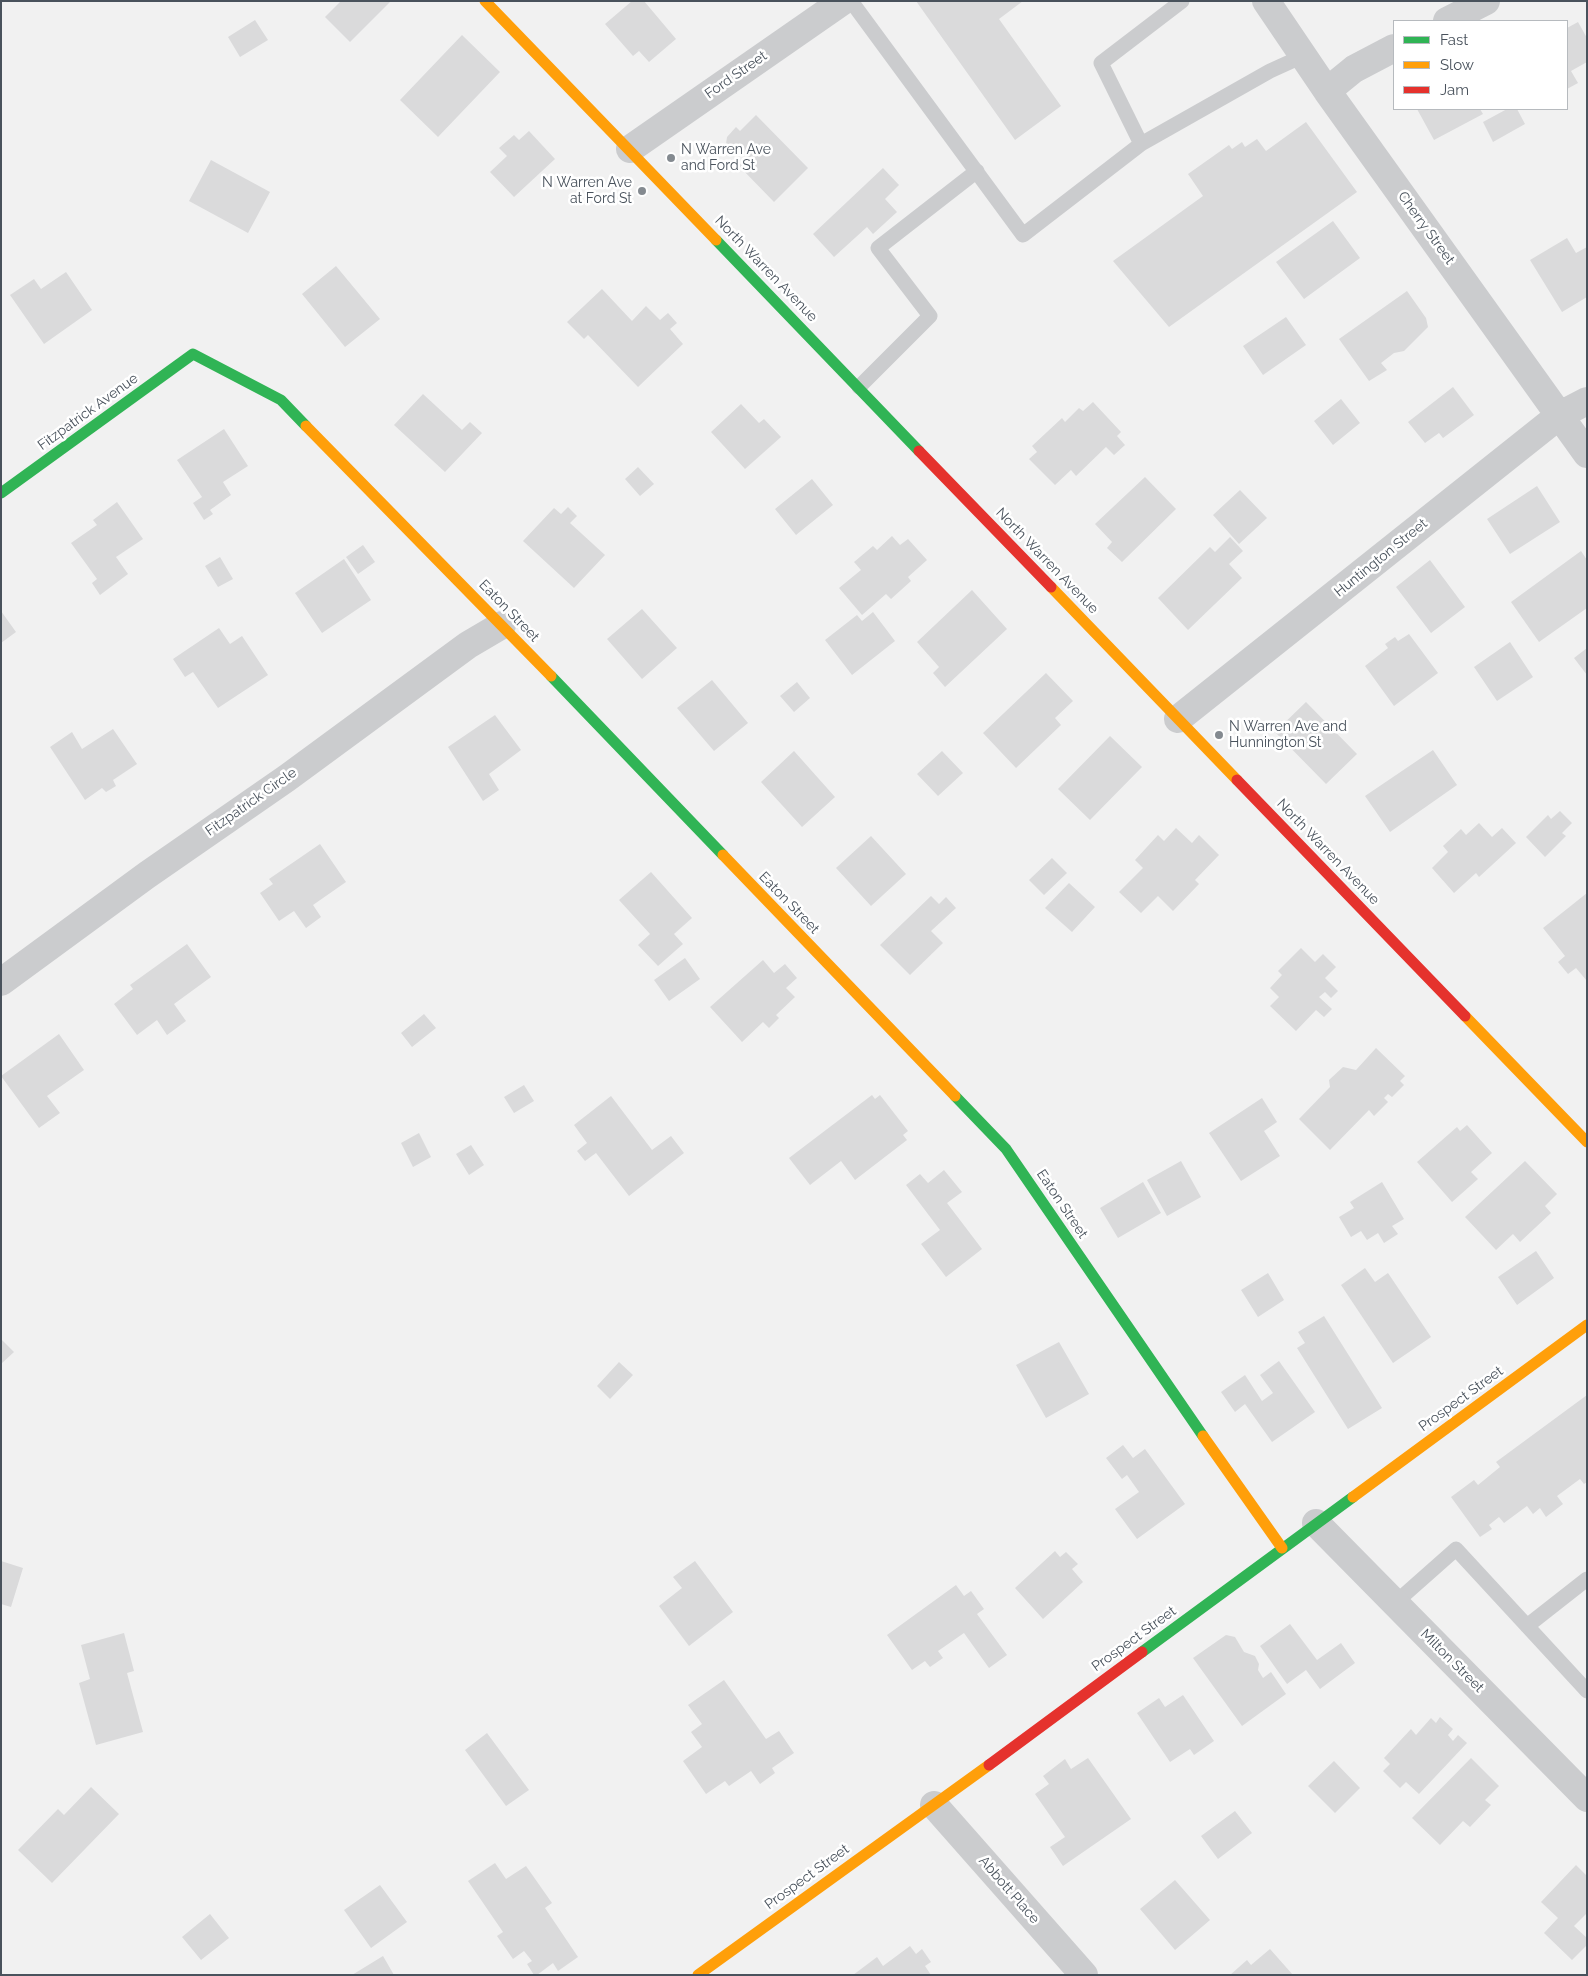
<!DOCTYPE html>
<html>
<head>
<meta charset="utf-8">
<style>
  body { margin:0 }
  #map { position:relative; width:1588px; height:1976px; overflow:hidden; background:#f1f1f1; font-family:Raleway,sans-serif }
  canvas { display:block }
  .frame { position:absolute; inset:0; border:2px solid #49525c; pointer-events:none }
  .legend { position:absolute; left:1393px; top:20px; width:175px; height:90px; box-sizing:border-box; background:#fff; border:1px solid #b6babe; margin:0; padding:6px 9px; list-style:none; font-size:15px; color:#49525c }
  .legend li { display:flex; align-items:center; gap:10px; height:25px }
  .legend b { width:25px; border:1px solid #b6babe }
</style>
</head>
<body>
<div id="map">
<canvas width="1588" height="1976"></canvas>
<div class="frame"></div>
<ul class="legend">
<li><b style="height:6px;background:#30b455"></b>Fast</li>
<li><b style="height:6px;background:#ff9f0a"></b>Slow</li>
<li><b style="height:6px;background:#e5322d"></b>Jam</li>
</ul>
</div>
<script>
const context = document.querySelector('canvas').getContext('2d');
context.lineJoin = 'round';
function fillPath(path, color) {
  context.fillStyle = color;
  context.fill(path, 'evenodd');
}
function poly(rows) {
  const path = new Path2D();
  for (const r of rows) {
    path.moveTo(r[0], r[1]);
    for (let i = 2; i < r.length; i += 2) path.lineTo(r[i], r[i + 1]);
  }
  return path;
}
function trace(path, color, width, dash) {
  context.strokeStyle = color;
  context.lineWidth = width;
  context.lineCap = dash ? 'butt' : 'round';
  context.setLineDash(dash || []);
  context.stroke(path);
}
function label(font, color, halo, rows, align = 'center') {
  context.font = font + ' Raleway,sans-serif';
  context.lineWidth = 5;
  context.setLineDash([]);
  context.textBaseline = 'middle';
  context.strokeStyle = halo;
  context.fillStyle = color;
  for (const [text, x, y, turn = 0] of rows) {
    context.save();
    context.translate(x, y);
    context.rotate((+turn || 0) * Math.PI / 180);
    context.textAlign = isNaN(turn) ? turn : align;
    if (halo) context.strokeText(text, 0, 0);
    context.fillText(text, 0, 0);
    context.restore();
  }
}
const building = poly([
  [341,1,391,1,350,42,325,17],
  [632,1,644,1,676,39,649,62,639,51,633,56,605,24],
  [916,1,1023,1,999,19,1061,106,1015,140],
  [255,20,268,40,240,57,228,37],
  [1578,22,1587,38,1587,62,1571,71,1578,83,1567,89,1567,28],
  [462,35,500,72,438,137,400,100],
  [1417,109,1480,109,1483,114,1434,140],
  [1507,109,1517,109,1525,124,1493,142,1483,122],
  [756,115,808,168,774,202,739,166,747,157,741,151,736,153,731,152,726,144,727,137,736,127,740,131],
  [1306,122,1357,192,1169,327,1113,261,1203,196,1188,174,1229,145,1232,149,1242,142,1245,147,1257,139,1266,151],
  [529,131,555,159,514,197,490,172,507,156,499,148,514,135,519,140],
  [211,160,270,192,248,233,189,201],
  [883,168,899,185,885,199,897,212,873,234,867,227,834,257,813,234],
  [1333,221,1360,258,1304,299,1276,262],
  [1567,238,1576,253,1587,247,1587,297,1562,312,1530,260],
  [336,266,380,319,345,347,302,294],
  [66,272,92,310,44,344,10,295,34,279,41,289],
  [602,289,632,321,646,306,660,320,668,313,677,323,670,329,683,344,638,387,588,335,584,339,567,322],
  [1407,291,1426,318,1428,327,1404,351,1394,353,1381,363,1387,370,1369,381,1339,339],
  [1286,317,1306,345,1263,375,1243,346],
  [1453,387,1474,415,1443,438,1439,433,1425,443,1408,422],
  [423,394,462,430,470,422,482,433,445,472,394,425],
  [1341,399,1360,423,1333,445,1314,421],
  [1093,402,1121,432,1117,436,1125,445,1114,455,1106,447,1076,476,1071,470,1055,485,1029,459,1037,452,1032,446,1062,418,1065,422,1079,408,1083,411],
  [741,404,759,423,764,419,781,437,745,469,711,432],
  [224,429,248,466,223,482,231,495,210,510,213,514,204,520,193,503,202,497,177,460],
  [638,467,654,484,640,496,625,479],
  [1145,477,1176,509,1122,562,1107,548,1112,542,1095,524],
  [812,479,833,505,796,535,775,509],
  [1537,486,1560,522,1510,554,1487,519],
  [1240,490,1267,518,1239,544,1213,515],
  [117,502,143,539,116,557,128,574,100,595,92,583,97,579,71,543,97,525,93,520],
  [568,507,577,516,570,523,605,555,574,588,523,541,554,508,561,514],
  [892,536,900,545,908,539,927,560,908,577,911,581,891,599,886,594,862,615,839,588,861,570,854,562,873,546,877,550],
  [1230,537,1243,551,1229,564,1242,578,1188,630,1158,598,1210,547,1215,552],
  [363,545,375,562,358,574,346,557],
  [1581,551,1587,560,1587,608,1539,642,1511,602],
  [220,557,233,579,218,587,205,566],
  [344,559,371,600,322,633,295,593],
  [1430,560,1465,607,1431,633,1396,587],
  [972,590,1007,629,945,687,933,673,939,667,917,642],
  [642,609,677,648,642,679,607,639],
  [1,611,16,632,1,643],
  [873,612,895,641,852,675,825,640,857,615,862,621],
  [219,628,230,644,242,636,268,675,218,708,193,672,185,677,173,659],
  [1409,634,1438,673,1394,706,1365,666,1388,648,1385,644,1395,637,1398,641],
  [1510,642,1533,677,1497,701,1474,667],
  [1587,648,1587,675,1574,658],
  [1046,673,1073,701,1055,718,1061,725,1016,768,983,733],
  [712,680,748,723,714,751,677,708],
  [797,682,810,698,794,712,780,696],
  [1306,702,1357,754,1326,784,1275,732],
  [495,715,521,750,489,774,499,790,483,801,448,747],
  [113,729,137,764,113,780,116,786,106,792,102,788,85,800,50,747,72,732,82,749],
  [1110,736,1142,767,1090,820,1058,789],
  [1433,750,1457,785,1390,832,1365,796],
  [794,751,835,797,802,827,761,782],
  [942,751,963,773,938,796,917,774],
  [1560,811,1572,823,1562,833,1566,836,1545,857,1526,837,1548,815,1551,819],
  [1479,823,1492,837,1502,828,1516,843,1479,877,1476,873,1454,893,1432,868,1448,852,1443,846,1461,829,1466,835],
  [1176,828,1192,843,1199,835,1219,855,1195,880,1199,884,1173,911,1158,896,1141,913,1119,892,1143,868,1135,860,1158,835,1164,841],
  [871,836,906,874,871,906,836,868],
  [320,844,346,882,313,905,321,917,306,928,294,911,279,921,260,893,273,884,269,879],
  [1052,858,1067,873,1044,895,1029,880],
  [651,872,692,918,674,934,683,944,658,966,638,945,650,934,619,900],
  [1069,883,1095,907,1072,932,1045,908],
  [1587,893,1587,981,1576,968,1568,974,1558,962,1565,956,1543,928],
  [931,896,939,904,946,897,956,908,931,931,943,943,910,975,880,945],
  [187,944,211,977,174,1004,186,1021,167,1035,157,1020,137,1035,114,1004,133,989,130,985],
  [1301,948,1315,962,1323,954,1336,967,1325,978,1338,991,1331,998,1325,992,1319,997,1332,1009,1324,1017,1316,1010,1296,1031,1270,1006,1279,997,1270,988,1282,975,1278,971],
  [685,958,700,979,669,1001,654,980],
  [763,960,774,973,785,964,797,978,786,988,795,997,776,1015,779,1018,769,1028,763,1022,742,1042,710,1007],
  [424,1014,436,1028,412,1047,401,1033],
  [59,1034,84,1070,47,1096,60,1113,39,1128,1,1076],
  [1376,1048,1405,1076,1400,1081,1404,1085,1392,1097,1388,1094,1384,1098,1388,1102,1374,1116,1369,1110,1330,1150,1299,1119,1330,1087,1329,1080,1343,1067,1356,1070],
  [524,1085,534,1101,514,1113,504,1097],
  [872,1095,875,1099,880,1095,908,1131,903,1135,907,1140,855,1180,841,1161,810,1185,789,1158],
  [611,1096,652,1150,671,1136,684,1153,629,1196,596,1153,585,1161,577,1151,587,1143,574,1125],
  [1262,1098,1277,1122,1264,1131,1280,1156,1241,1181,1209,1133],
  [1467,1125,1492,1153,1471,1172,1478,1179,1452,1202,1417,1162,1457,1127,1460,1131],
  [419,1133,431,1157,413,1167,401,1143],
  [471,1145,484,1165,469,1175,456,1154],
  [1181,1161,1201,1197,1167,1216,1147,1180],
  [1525,1161,1557,1194,1545,1206,1551,1213,1520,1242,1513,1234,1496,1250,1465,1217],
  [944,1170,962,1192,947,1203,982,1249,946,1277,921,1244,940,1230,906,1185,920,1174,928,1183],
  [1143,1182,1161,1213,1118,1238,1100,1208],
  [1382,1182,1404,1219,1392,1226,1398,1234,1384,1243,1378,1233,1367,1240,1361,1231,1351,1237,1339,1217,1354,1208,1350,1202],
  [1536,1251,1554,1278,1517,1305,1498,1277],
  [1365,1268,1375,1282,1388,1273,1431,1337,1393,1363,1341,1285],
  [1268,1273,1284,1300,1258,1317,1241,1290],
  [1324,1316,1382,1408,1348,1429,1297,1348,1305,1343,1298,1332],
  [1,1339,14,1352,1,1364],
  [1059,1342,1089,1394,1046,1418,1016,1365],
  [1279,1361,1315,1412,1272,1442,1245,1404,1235,1412,1221,1392,1245,1375,1262,1401,1273,1393,1260,1375],
  [619,1362,633,1375,610,1399,597,1386],
  [1587,1395,1587,1482,1584,1484,1580,1479,1557,1496,1563,1504,1546,1517,1540,1508,1533,1514,1527,1506,1504,1523,1499,1517,1489,1525,1492,1529,1480,1537,1451,1497,1474,1480,1478,1485,1500,1467,1496,1462],
  [1123,1445,1133,1458,1145,1449,1185,1504,1137,1539,1115,1509,1139,1492,1127,1475,1122,1479,1106,1458],
  [1055,1551,1060,1557,1066,1552,1078,1564,1072,1569,1083,1582,1043,1619,1015,1588],
  [1,1561,23,1568,11,1607,1,1604],
  [695,1561,733,1612,689,1646,659,1606,682,1588,673,1577],
  [956,1585,964,1596,971,1591,984,1609,977,1614,1007,1655,989,1668,964,1633,938,1651,943,1658,930,1667,925,1661,912,1670,887,1635],
  [1290,1624,1317,1660,1341,1643,1355,1663,1320,1689,1306,1670,1287,1684,1260,1646],
  [124,1633,134,1671,127,1673,143,1732,96,1745,79,1683,90,1679,81,1645],
  [1226,1635,1235,1637,1244,1652,1255,1656,1259,1664,1258,1670,1263,1678,1271,1672,1286,1694,1242,1726,1193,1658],
  [724,1680,766,1739,779,1731,794,1753,772,1768,775,1773,760,1784,751,1771,729,1786,725,1781,706,1794,683,1761,702,1747,691,1732,702,1724,688,1705],
  [1183,1695,1214,1741,1194,1755,1190,1749,1170,1762,1137,1713,1159,1698,1165,1707],
  [1440,1717,1453,1729,1448,1735,1453,1741,1458,1735,1467,1743,1419,1794,1406,1782,1400,1788,1383,1771,1390,1764,1384,1758,1411,1729,1416,1735,1431,1718,1436,1723],
  [487,1733,529,1790,506,1806,465,1750],
  [1088,1758,1131,1819,1063,1866,1050,1847,1065,1837,1035,1794,1049,1784,1043,1776,1065,1759,1071,1769],
  [1471,1758,1499,1786,1485,1800,1491,1805,1470,1827,1463,1821,1440,1845,1412,1818],
  [1334,1761,1360,1788,1335,1813,1308,1786],
  [91,1787,119,1814,52,1883,18,1850,58,1809,64,1815],
  [1235,1811,1252,1833,1218,1859,1201,1836],
  [495,1863,506,1879,526,1866,552,1903,545,1908,578,1957,558,1971,553,1963,537,1975,534,1975,527,1964,532,1961,524,1951,513,1959,497,1936,503,1932,468,1881],
  [1576,1865,1587,1876,1587,1913,1574,1926,1587,1938,1587,1945,1572,1960,1544,1933,1558,1918,1541,1902],
  [1175,1880,1210,1920,1175,1950,1140,1909],
  [380,1885,407,1922,371,1948,344,1910],
  [210,1914,229,1938,201,1960,182,1937],
  [910,1946,916,1954,922,1949,931,1962,925,1966,931,1975,853,1975,877,1957,883,1966],
  [1270,1949,1293,1975,1230,1975,1247,1960,1251,1965],
  [383,1956,394,1975,352,1975]
]);
const lane = poly([
  [851,1,1023,235,1141,144],
  [1182,1,1101,63,1141,144,1270,71,1303,56],
  [859,387,930,316,878,248,977,171],
  [1395,1603,1456,1549,1587,1691],
  [1527,1626,1587,1579]
]);
const street = poly([
  [1266,1,1327,91,1587,454],
  [1447,21,1486,1],
  [1327,91,1354,69,1394,48],
  [630,149,843,1],
  [1178,719,1560,415,1587,401],
  [1,982,147,875,287,778,468,645,502,625],
  [1316,1523,1587,1798],
  [934,1805,1084,1975]
]);
const fast = poly([
  [716,240,919,451],
  [1,493,193,354,281,400,306,426],
  [551,676,723,855],
  [955,1096,1006,1149,1203,1436],
  [1142,1652,1353,1497]
]);
const slow = poly([
  [485,1,716,240],
  [306,426,551,676],
  [1051,587,1237,780],
  [723,855,955,1096],
  [1465,1016,1587,1142],
  [1203,1436,1282,1548],
  [1353,1497,1587,1325],
  [698,1975,989,1765]
]);
const jam = poly([
  [919,451,1051,587],
  [1237,780,1465,1016],
  [989,1765,1142,1652]
]);
const markers = [
  [671,158,5,"#848a90"],
  [642,191,5,"#848a90"],
  [1219,735,5,"#848a90"]
];
const streetNames = [
  ["Ford Street",736,75,-35],
  ["Cherry Street",1426,228,54],
  ["North Warren Avenue",766,269,46],
  ["Fitzpatrick Avenue",88,412,-36],
  ["Huntington Street",1381,558,-39],
  ["North Warren Avenue",1047,561,46],
  ["Eaton Street",509,611,46],
  ["Fitzpatrick Circle",251,802,-35],
  ["North Warren Avenue",1328,852,46],
  ["Eaton Street",789,903,46],
  ["Eaton Street",1062,1204,56],
  ["Prospect Street",1461,1399,-36],
  ["Prospect Street",1134,1639,-36],
  ["Milton Street",1452,1661,45],
  ["Prospect Street",807,1877,-36],
  ["Abbott Place",1009,1890,49]
];
const poiNames = [
  ["N Warren Ave",681,150],
  ["and Ford St",681,166],
  ["N Warren Ave",632,183,"right"],
  ["at Ford St",632,199,"right"],
  ["N Warren Ave and",1229,727],
  ["Hunnington St",1229,743]
];
fillPath(building, '#dadadb');
trace(lane, '#cbccce', 15);
trace(street, '#cbccce', 28);
trace(fast, '#30b455', 11);
trace(slow, '#ff9f0a', 11);
trace(jam, '#e5322d', 11);
for (const [x, y, r, color] of markers) {
  const dot = new Path2D();
  dot.arc(x, y, r, 0, 2 * Math.PI);
  context.fillStyle = color;
  context.fill(dot);
  trace(dot, '#fff', 2);
}
label('14px', '#49525c', '#fff', streetNames);
label('14px', '#49525c', '#fff', poiNames, 'left');
</script>
</body>
</html>
